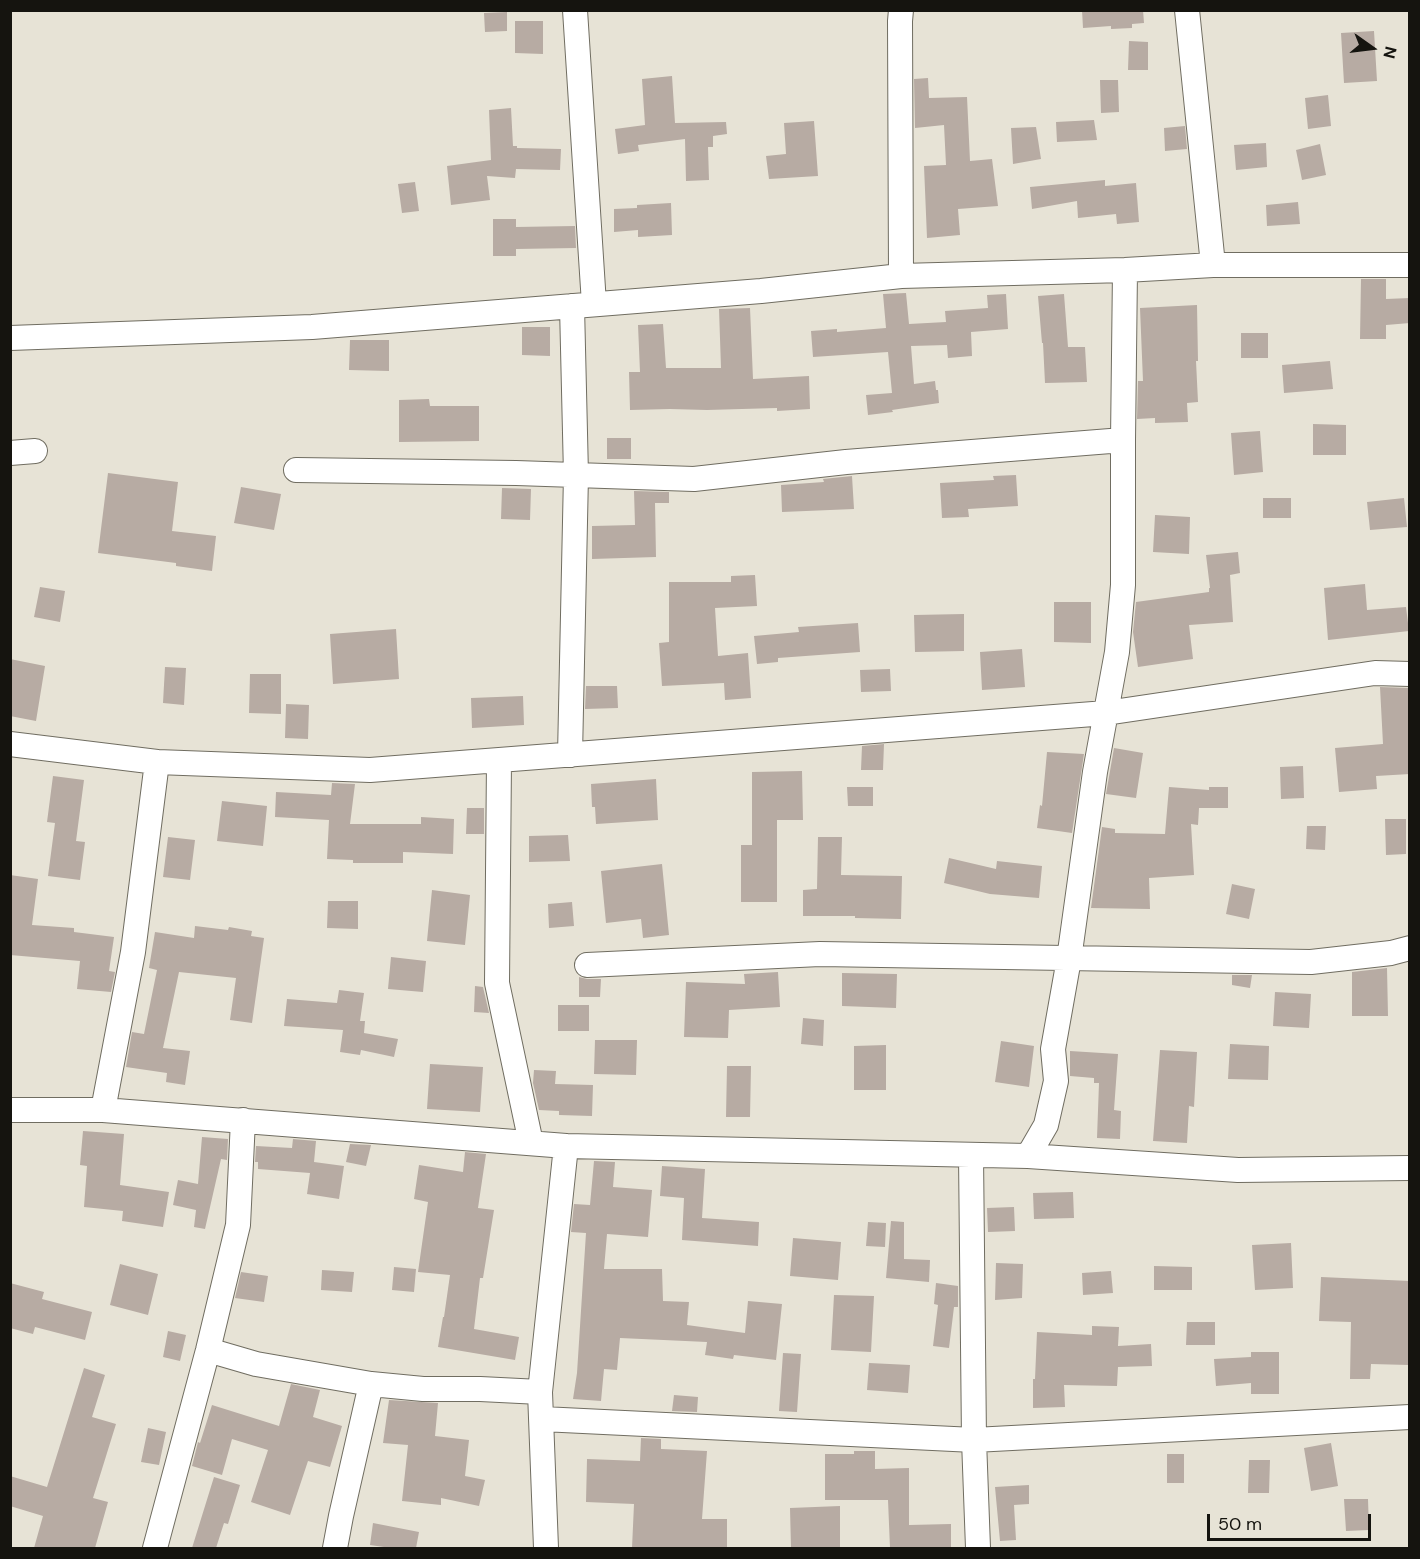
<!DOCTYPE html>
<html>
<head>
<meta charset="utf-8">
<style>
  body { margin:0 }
  #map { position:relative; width:1420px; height:1559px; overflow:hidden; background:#e7e3d6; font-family:"DM Sans",sans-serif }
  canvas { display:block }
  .frame { position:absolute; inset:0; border:12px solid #15140f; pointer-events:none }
  .north { position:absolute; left:1342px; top:18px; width:60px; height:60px; -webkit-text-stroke:4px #e7e3d6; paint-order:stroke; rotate:104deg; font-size:16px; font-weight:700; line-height:24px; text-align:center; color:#15140f }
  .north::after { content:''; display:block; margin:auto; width:21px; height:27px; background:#15140f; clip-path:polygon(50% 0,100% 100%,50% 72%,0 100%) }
  .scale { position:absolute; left:1207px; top:1514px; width:164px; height:27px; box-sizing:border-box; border:3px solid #15140f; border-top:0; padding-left:8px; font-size:18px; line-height:21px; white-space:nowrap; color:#15140f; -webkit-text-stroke:4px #e7e3d6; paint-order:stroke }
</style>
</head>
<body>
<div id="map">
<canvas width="1420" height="1559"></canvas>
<div class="frame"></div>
<div class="north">N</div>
<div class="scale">50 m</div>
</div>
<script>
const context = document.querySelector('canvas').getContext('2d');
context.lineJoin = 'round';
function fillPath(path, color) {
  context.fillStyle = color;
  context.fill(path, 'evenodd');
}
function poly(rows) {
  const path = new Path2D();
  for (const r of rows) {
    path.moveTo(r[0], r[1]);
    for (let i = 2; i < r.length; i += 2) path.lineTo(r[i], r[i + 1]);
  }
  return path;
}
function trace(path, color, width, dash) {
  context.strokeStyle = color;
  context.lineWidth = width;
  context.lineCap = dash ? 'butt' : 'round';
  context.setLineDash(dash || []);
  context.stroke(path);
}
const building = poly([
  [1082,10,1143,10,1144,23,1132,24,1132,28,1111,29,1111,26,1083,28],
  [507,12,507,31,485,32,484,13],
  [515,21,543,21,543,54,515,53],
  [1374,31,1377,81,1344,83,1341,33],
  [1129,41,1148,42,1148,70,1128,70],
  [672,76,675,123,726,122,727,134,713,136,713,147,708,147,709,180,686,181,685,139,638,145,639,151,618,154,615,129,645,125,642,79],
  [928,78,929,98,967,97,970,161,992,159,998,206,958,209,960,235,927,238,924,166,946,165,944,125,915,128,914,79],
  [1100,80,1118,80,1119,112,1101,113],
  [1328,95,1331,126,1308,129,1305,98],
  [511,108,513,146,517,146,517,148,561,149,560,170,516,169,515,178,487,176,490,200,451,205,447,166,491,160,489,110],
  [1094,120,1097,140,1057,142,1056,122],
  [814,121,818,176,769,179,766,156,786,154,784,123],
  [1185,126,1187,149,1165,151,1164,128],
  [1036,127,1041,159,1013,164,1011,128],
  [1266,143,1267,167,1236,170,1234,145],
  [1320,144,1326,175,1302,180,1296,150],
  [1105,180,1105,186,1136,183,1139,222,1117,224,1116,214,1078,218,1077,201,1032,209,1030,187],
  [415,182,419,211,402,213,398,184],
  [1298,202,1300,224,1267,226,1266,205],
  [671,203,672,235,638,237,638,230,614,232,614,209,637,208,637,205],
  [493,219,516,219,516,227,575,226,576,248,516,249,516,256,493,256],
  [1361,279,1386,279,1386,299,1410,298,1410,323,1386,325,1386,339,1360,339],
  [906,293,909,324,946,322,945,311,988,308,987,295,1006,294,1008,329,971,332,972,356,948,358,947,345,911,346,914,384,935,381,936,390,938,390,939,403,892,410,893,412,868,415,866,395,892,393,888,352,813,357,811,331,837,329,837,332,886,328,883,294],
  [1064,294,1068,347,1085,347,1087,382,1045,383,1043,343,1042,343,1038,296],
  [1197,305,1198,361,1196,361,1198,402,1187,403,1188,422,1155,423,1155,418,1137,419,1138,381,1143,381,1140,308],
  [750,308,753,379,809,376,810,409,777,411,777,408,707,410,670,409,630,410,629,372,640,372,638,325,663,324,666,368,721,368,719,309],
  [522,327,550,327,550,356,522,355],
  [1241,333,1268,333,1268,358,1241,358],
  [350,340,389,340,389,371,349,370],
  [1330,361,1333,389,1284,393,1282,365],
  [429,399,430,406,479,406,479,441,399,442,399,400],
  [1313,424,1346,425,1346,455,1313,455],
  [1260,431,1263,472,1234,475,1231,433],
  [607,438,631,438,631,459,607,459],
  [108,473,178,482,172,531,216,536,212,571,176,566,176,563,98,553],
  [1016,475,1018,506,968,509,969,517,942,518,940,483,994,480,993,476],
  [852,476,854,509,782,512,781,485,824,482,823,479],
  [241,487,281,494,274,530,234,523],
  [502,488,531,489,530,520,501,519],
  [634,491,669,492,669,503,655,503,656,557,592,559,592,526,635,525],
  [1263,498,1291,498,1291,518,1263,518],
  [1404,498,1407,527,1370,530,1367,502],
  [1155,515,1190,517,1189,554,1153,552],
  [1238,552,1240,573,1230,575,1233,622,1189,625,1193,659,1138,667,1133,632,1136,602,1209,592,1209,588,1210,588,1206,555],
  [755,575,757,606,715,608,718,656,748,653,751,698,725,700,724,683,662,686,659,643,669,642,669,582,731,582,731,576],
  [1365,584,1367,610,1406,607,1409,631,1328,640,1324,588],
  [40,587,65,591,60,622,34,617],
  [1054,602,1091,602,1091,643,1054,642],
  [964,614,964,651,915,652,914,615],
  [858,623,860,652,778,658,778,662,757,664,754,636,799,632,798,627],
  [396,629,399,679,333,684,330,634],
  [1022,649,1025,687,982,690,980,652],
  [10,659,45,666,36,721,10,716],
  [165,667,186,668,184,705,163,703],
  [890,669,891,691,861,692,860,670],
  [250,674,281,674,281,714,249,713],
  [586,686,617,686,618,708,585,709],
  [1380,687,1410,688,1410,774,1376,776,1377,789,1339,792,1335,748,1383,744],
  [523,696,524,725,472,728,471,698],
  [286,704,309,705,308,739,285,738],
  [884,744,883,770,861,770,862,746],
  [1114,748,1143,753,1136,798,1106,794],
  [1047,752,1084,754,1072,833,1037,828,1040,805,1042,806],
  [1303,766,1304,798,1281,799,1280,767],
  [802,771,803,820,777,820,777,902,741,902,741,845,752,845,752,772],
  [53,776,84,780,76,841,85,842,80,880,48,876,55,823,47,822],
  [656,779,658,820,596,824,595,807,592,807,591,784],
  [332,783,355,784,350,824,421,824,421,817,454,819,453,854,403,852,403,863,353,863,353,860,327,859,329,820,275,817,276,792,331,795],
  [847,787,873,787,873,806,848,806],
  [1169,787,1209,790,1209,787,1228,787,1228,808,1199,808,1198,825,1191,824,1194,875,1149,878,1150,909,1091,908,1102,827,1115,829,1115,833,1165,834],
  [222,801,267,806,263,846,217,841],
  [467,808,484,808,484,834,466,834],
  [1385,819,1406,819,1406,854,1386,855],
  [1307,826,1326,826,1325,850,1306,849],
  [568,835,570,861,529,862,529,836],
  [168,837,195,840,190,880,163,877],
  [818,837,842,837,841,875,902,876,901,919,855,918,855,916,803,916,803,890,817,889],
  [949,858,996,869,997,861,1042,866,1039,898,990,894,944,883],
  [662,864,669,935,643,938,641,919,606,923,601,871],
  [10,875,38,879,32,925,74,928,74,932,114,937,109,971,115,972,111,992,77,989,80,961,10,955],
  [1232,884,1255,889,1249,919,1226,914],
  [432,890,470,895,465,945,427,941],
  [328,901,358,901,358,929,327,928],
  [572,902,574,926,549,928,548,904],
  [195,926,228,930,229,927,252,931,251,936,264,938,252,1023,230,1020,236,978,179,972,163,1048,190,1051,185,1085,166,1082,167,1073,126,1067,132,1032,144,1034,157,970,149,968,155,932,194,938],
  [391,957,426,961,423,992,388,989],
  [1387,968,1388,1016,1352,1016,1352,972],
  [778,972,780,1007,729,1010,728,1038,684,1037,686,982,745,984,744,974],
  [842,973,897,974,896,1008,842,1006],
  [1232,975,1252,975,1250,988,1232,985],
  [579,977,587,979,601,979,600,997,579,997],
  [475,986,483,987,489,1013,474,1012],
  [339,990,364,993,360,1021,365,1021,364,1033,398,1039,394,1057,361,1050,360,1055,340,1052,343,1030,284,1026,287,999,337,1003],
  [1275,992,1311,994,1309,1028,1273,1026],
  [558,1005,589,1005,589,1031,558,1031],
  [803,1018,824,1020,823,1046,801,1044],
  [595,1040,637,1040,636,1075,594,1074],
  [1001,1041,1034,1046,1029,1087,995,1082],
  [1230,1044,1269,1046,1268,1080,1228,1079],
  [886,1045,886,1090,854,1090,854,1046],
  [1160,1050,1197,1052,1194,1107,1189,1106,1187,1143,1153,1141],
  [1070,1051,1118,1054,1114,1110,1121,1111,1120,1139,1097,1138,1099,1083,1094,1083,1094,1078,1070,1076],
  [430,1064,483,1067,480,1112,427,1109],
  [727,1066,751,1066,750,1117,726,1117],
  [534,1070,556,1071,555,1084,593,1085,592,1116,559,1115,559,1111,539,1110,533,1083],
  [83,1131,124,1134,120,1185,169,1192,163,1227,122,1221,123,1211,84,1207,87,1166,80,1165],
  [202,1137,228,1139,227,1160,221,1159,205,1229,194,1227,196,1210,173,1205,178,1180,198,1184],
  [293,1139,316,1141,314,1162,344,1166,339,1199,307,1194,310,1173,258,1169,258,1162,255,1162,256,1146,292,1148],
  [350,1144,371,1145,366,1166,346,1162],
  [465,1152,486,1154,478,1208,494,1210,483,1278,480,1278,474,1329,519,1337,515,1360,438,1347,443,1317,444,1317,450,1275,418,1272,428,1202,414,1199,419,1165,463,1172],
  [594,1161,615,1162,613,1187,652,1190,648,1237,607,1234,604,1269,662,1269,663,1301,689,1302,687,1325,745,1333,748,1301,782,1304,776,1360,734,1355,733,1359,705,1355,707,1342,620,1338,617,1370,604,1369,601,1401,573,1399,577,1373,586,1233,571,1232,574,1204,590,1205],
  [662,1166,705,1169,702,1218,759,1222,758,1246,682,1240,684,1198,660,1196],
  [1073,1192,1074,1218,1034,1219,1033,1193],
  [1014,1207,1015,1231,988,1232,987,1208],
  [891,1221,904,1222,904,1259,930,1260,929,1282,886,1278],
  [868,1222,886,1223,885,1247,866,1246],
  [793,1238,841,1242,838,1280,790,1276],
  [1291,1243,1293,1288,1255,1290,1252,1245],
  [996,1263,1023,1264,1022,1298,995,1300],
  [120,1264,158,1274,148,1315,110,1305],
  [1154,1266,1192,1267,1192,1290,1154,1290],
  [394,1267,416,1269,414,1292,392,1290],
  [322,1270,354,1272,352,1292,321,1290],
  [1111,1271,1113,1293,1083,1295,1082,1273],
  [241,1272,268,1276,264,1302,235,1298],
  [1321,1277,1410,1281,1409,1365,1371,1364,1370,1379,1350,1379,1351,1322,1319,1321],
  [10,1283,44,1292,42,1299,92,1312,85,1340,35,1327,33,1334,10,1328],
  [936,1283,958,1286,958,1307,954,1307,949,1348,933,1346,938,1305,934,1304],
  [834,1295,874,1296,871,1352,831,1350],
  [1187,1322,1215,1322,1215,1345,1186,1345],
  [1092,1326,1119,1327,1118,1346,1151,1344,1152,1366,1118,1367,1117,1386,1064,1385,1065,1407,1033,1408,1033,1379,1035,1379,1037,1332,1092,1335],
  [168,1331,186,1335,180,1361,163,1357],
  [1251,1352,1279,1352,1279,1394,1251,1394,1251,1383,1216,1386,1214,1359,1251,1357],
  [783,1353,801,1354,797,1412,779,1411],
  [869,1363,910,1365,908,1393,867,1390],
  [84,1368,105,1375,92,1417,116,1424,93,1498,108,1502,95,1548,34,1548,43,1516,10,1506,10,1476,47,1487],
  [291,1384,320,1390,313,1417,342,1426,330,1467,308,1461,290,1515,251,1502,268,1450,232,1439,222,1475,192,1466,198,1442,200,1443,212,1405,279,1426],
  [674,1395,698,1397,697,1412,672,1411],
  [389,1400,438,1403,435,1436,469,1440,465,1476,485,1480,479,1506,441,1498,441,1505,402,1501,408,1445,383,1443],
  [148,1428,166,1432,159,1465,141,1462],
  [641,1438,661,1439,661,1449,707,1451,702,1519,727,1519,727,1548,632,1548,634,1504,586,1502,587,1459,640,1461],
  [1331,1443,1338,1486,1311,1491,1304,1448],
  [854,1451,875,1451,875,1469,909,1468,909,1525,951,1524,951,1548,890,1548,888,1500,825,1500,825,1454,854,1454],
  [1167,1454,1184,1454,1184,1483,1167,1483],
  [1249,1460,1270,1460,1269,1493,1248,1493],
  [214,1477,240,1485,228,1524,224,1523,216,1548,192,1548],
  [1029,1485,1029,1504,1014,1505,1016,1540,1000,1541,995,1487],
  [1344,1499,1368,1499,1369,1530,1346,1531],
  [840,1506,840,1548,791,1548,790,1508],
  [373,1523,419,1532,416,1548,391,1548,370,1545]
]);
const minor = poly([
  [575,10,594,304],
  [901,10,900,21,901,276],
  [1187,10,1213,265],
  [10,338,312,327,761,291,901,276,1125,270,1213,265,1410,265],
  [10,453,35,451],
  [296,470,516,473,694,479,846,462,1123,440],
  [10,744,157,762,370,770,1106,713,1375,673,1410,674],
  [570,755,576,475,572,306],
  [499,761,497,983,531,1143],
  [587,965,820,954,1311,962,1391,953,1410,948],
  [10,1110,103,1110,566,1146,1028,1156,1238,1170,1410,1168],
  [103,1110,133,952,157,762],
  [971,1155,974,1440,978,1548],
  [1028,1156,1046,1125,1056,1081,1053,1049,1069,959,1095,772,1117,652,1123,585,1123,440,1125,270],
  [208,1350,256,1364,371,1384,423,1389,480,1389,540,1392],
  [542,1419,974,1440,1410,1417],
  [155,1548,208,1350,238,1225,243,1120],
  [335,1548,341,1516,371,1384],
  [546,1548,540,1392,566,1146]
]);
fillPath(building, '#b7aba3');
trace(minor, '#706d61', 26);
trace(minor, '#fff', 24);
</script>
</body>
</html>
